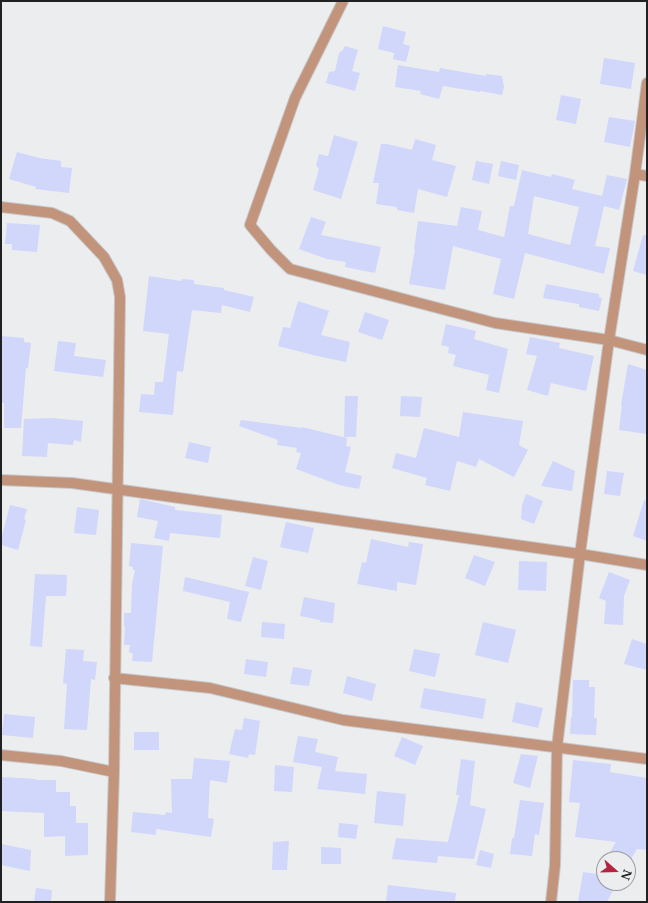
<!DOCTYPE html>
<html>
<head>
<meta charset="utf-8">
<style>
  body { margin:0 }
  #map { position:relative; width:648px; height:903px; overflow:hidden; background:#ecedef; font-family:"Libre Baskerville",serif }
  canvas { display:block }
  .frame { position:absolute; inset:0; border:2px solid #212122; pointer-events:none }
  .north { position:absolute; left:596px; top:851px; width:40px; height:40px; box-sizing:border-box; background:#ecedef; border:1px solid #9b9b9d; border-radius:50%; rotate:110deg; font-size:11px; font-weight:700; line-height:16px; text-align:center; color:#212122 }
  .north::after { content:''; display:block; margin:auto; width:14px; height:18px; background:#b62441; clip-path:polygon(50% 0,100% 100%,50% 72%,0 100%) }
</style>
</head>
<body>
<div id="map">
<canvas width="648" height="903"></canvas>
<div class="frame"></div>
<div class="north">N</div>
</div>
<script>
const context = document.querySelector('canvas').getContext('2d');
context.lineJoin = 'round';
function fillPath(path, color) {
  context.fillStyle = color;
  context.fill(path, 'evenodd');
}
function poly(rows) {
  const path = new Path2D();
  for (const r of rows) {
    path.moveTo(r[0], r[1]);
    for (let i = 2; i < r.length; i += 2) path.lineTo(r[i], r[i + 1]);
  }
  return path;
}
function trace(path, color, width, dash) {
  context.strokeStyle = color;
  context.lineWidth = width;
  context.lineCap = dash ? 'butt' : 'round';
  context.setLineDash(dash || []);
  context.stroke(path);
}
const building = poly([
  [383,26,406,32,403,44,410,46,406,62,393,59,394,53,378,49],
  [345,46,358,50,352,71,360,73,355,91,326,83,329,72,335,71,339,53,343,50],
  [604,58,635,63,631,89,600,84],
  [398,65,439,72,440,68,486,76,486,74,502,76,504,87,502,95,480,91,480,92,443,86,439,99,420,94,421,91,395,87],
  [561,95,581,99,576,124,556,120],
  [609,117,635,121,630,147,604,142],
  [334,135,358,142,341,199,313,190,319,169,316,165,319,154,328,156],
  [415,139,436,145,432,160,456,166,447,197,418,189,414,213,397,210,397,207,376,204,379,183,373,183,381,144,387,144,412,150],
  [17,152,39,158,61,161,61,167,72,168,69,193,35,189,36,187,9,179],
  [476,161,493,164,489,184,472,180],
  [501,161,519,165,516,180,498,176],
  [522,170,551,177,552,174,575,180,572,189,602,196,607,175,627,179,619,210,604,206,595,246,610,248,604,274,525,253,514,299,493,294,501,259,453,246,445,290,409,284,415,249,414,249,418,221,457,226,461,207,482,211,478,230,504,237,510,206,514,206],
  [534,196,579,207,570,245,528,234],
  [311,217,326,222,321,235,381,247,375,273,345,267,346,262,327,259,299,249],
  [7,223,40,225,37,252,12,250,12,244,5,244],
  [643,235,647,235,647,275,633,271],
  [149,276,181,281,182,279,194,280,194,284,224,288,224,290,254,297,250,312,222,305,221,313,192,310,183,372,177,371,173,415,139,412,141,394,154,395,155,382,163,382,169,334,143,331],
  [546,284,599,294,599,297,602,298,599,311,579,307,579,304,543,298],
  [298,301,329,311,321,335,350,342,346,362,317,356,278,346,283,327,290,328],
  [365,312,389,320,382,340,358,332],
  [446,324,476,331,474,339,508,349,499,393,486,390,489,375,453,366,456,355,448,353,449,347,441,345],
  [1,336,24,338,24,342,31,343,28,368,26,368,21,428,4,428,4,403,1,403],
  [530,337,560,343,559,348,594,356,586,391,551,383,548,396,527,390,537,356,526,354],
  [58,341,76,343,74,356,106,360,103,377,54,371],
  [628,364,647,370,647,434,619,430,622,405,621,405],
  [345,396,358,396,356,437,344,437],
  [401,396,422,397,420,417,400,416],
  [463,412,523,421,519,445,528,450,514,477,479,459,476,467,457,461,450,491,425,485,427,478,392,468,396,453,416,458,424,428,459,437],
  [52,418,83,421,81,442,74,440,73,445,48,443,47,457,22,456,24,419],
  [241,420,302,428,302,427,347,438,346,446,351,447,345,472,362,476,359,489,339,485,296,469,301,453,296,452,297,448,277,445,278,440,239,426],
  [189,442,211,447,208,463,185,458],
  [553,461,575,471,572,491,541,486],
  [607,471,624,473,620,496,604,494],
  [526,494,543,501,534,524,521,519,522,505],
  [140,499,175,507,175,510,222,515,220,538,170,533,169,541,154,538,158,521,137,517],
  [644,500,647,501,647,541,633,536],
  [10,505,27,509,24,519,26,520,18,550,1,545,1,539],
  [77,507,99,510,96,535,74,533],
  [286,522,314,528,308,553,280,547],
  [371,539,408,547,409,542,423,544,416,585,397,582,397,591,357,584,362,562,366,563],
  [131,543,163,546,152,662,132,661,133,654,129,652,130,645,124,645,125,626,124,626,124,613,131,613,132,584,135,570,133,570,133,567,129,566],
  [474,555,495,562,485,586,465,578],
  [253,557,268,561,261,590,245,586],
  [519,561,547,562,546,591,518,590],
  [609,572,630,580,624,596,623,625,604,624,606,601,599,598],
  [35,574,67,575,66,596,46,596,42,647,30,646],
  [185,577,249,592,241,622,227,619,230,602,183,591],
  [304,597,335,603,333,623,320,622,320,620,300,616],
  [262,622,285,624,284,639,261,637],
  [483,622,516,630,508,663,475,655],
  [632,639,647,644,647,670,624,664],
  [66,649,84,650,83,661,97,662,95,680,91,679,87,730,64,729,67,684,63,683],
  [414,649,440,654,435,677,409,671],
  [246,659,268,662,266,677,244,674],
  [293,667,312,670,309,686,290,684],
  [347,676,376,684,372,701,343,693],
  [573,680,589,680,589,687,595,687,594,718,597,718,596,735,570,734,571,717,572,717],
  [424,688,486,699,483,719,420,708],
  [516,702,543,708,538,728,512,722],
  [4,714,35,717,33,738,2,735],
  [244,718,260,721,255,755,249,754,248,758,229,754,235,729,242,730],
  [134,732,159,732,159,750,134,750],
  [298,736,318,739,315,752,338,757,335,771,367,774,365,794,317,789,322,767,293,762],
  [402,737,423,746,415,765,394,756],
  [521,754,538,756,530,788,513,783],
  [194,758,230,761,227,783,210,780,208,818,214,819,211,837,156,829,156,835,131,832,133,812,165,815,166,812,172,813,171,779,192,779],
  [461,759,475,761,470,805,486,809,474,859,438,856,437,863,392,859,396,838,448,842,459,795,456,795],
  [573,760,611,764,610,772,647,778,647,850,637,849,628,864,628,859,606,859,616,842,575,837,580,803,569,802],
  [275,765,294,767,292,792,274,791],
  [1,777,36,779,36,780,56,780,56,792,70,792,70,806,76,806,76,823,88,823,88,855,65,856,65,836,44,837,44,813,1,811],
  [377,791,406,794,403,826,374,823],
  [520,800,544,803,539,835,535,834,532,856,510,854,512,838,514,838],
  [339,823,358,825,356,839,338,837],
  [289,841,287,870,272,870,273,842],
  [1,844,31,850,30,871,1,865],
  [321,847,341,848,341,864,321,864],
  [480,850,494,854,491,868,476,865],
  [604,862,604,883,617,883,607,902,578,902,583,872,597,874],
  [388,885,456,893,455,902,386,902],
  [36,888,52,890,51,902,34,902]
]);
const street = poly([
  [343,1,295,98,250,225,271,250,290,269,495,323,609,340,647,350],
  [635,174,647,176],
  [1,207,52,213,70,221,104,257,117,280,120,297,114,772,110,902],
  [1,480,72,483,580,554,647,565],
  [114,678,210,688,343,720,647,759],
  [1,755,61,761,114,772],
  [551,902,555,865,557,747,580,554,609,340,635,174,647,83]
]);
fillPath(building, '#d1d6fb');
trace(street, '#c7c8ca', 12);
trace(street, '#c2947c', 10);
</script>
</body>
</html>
